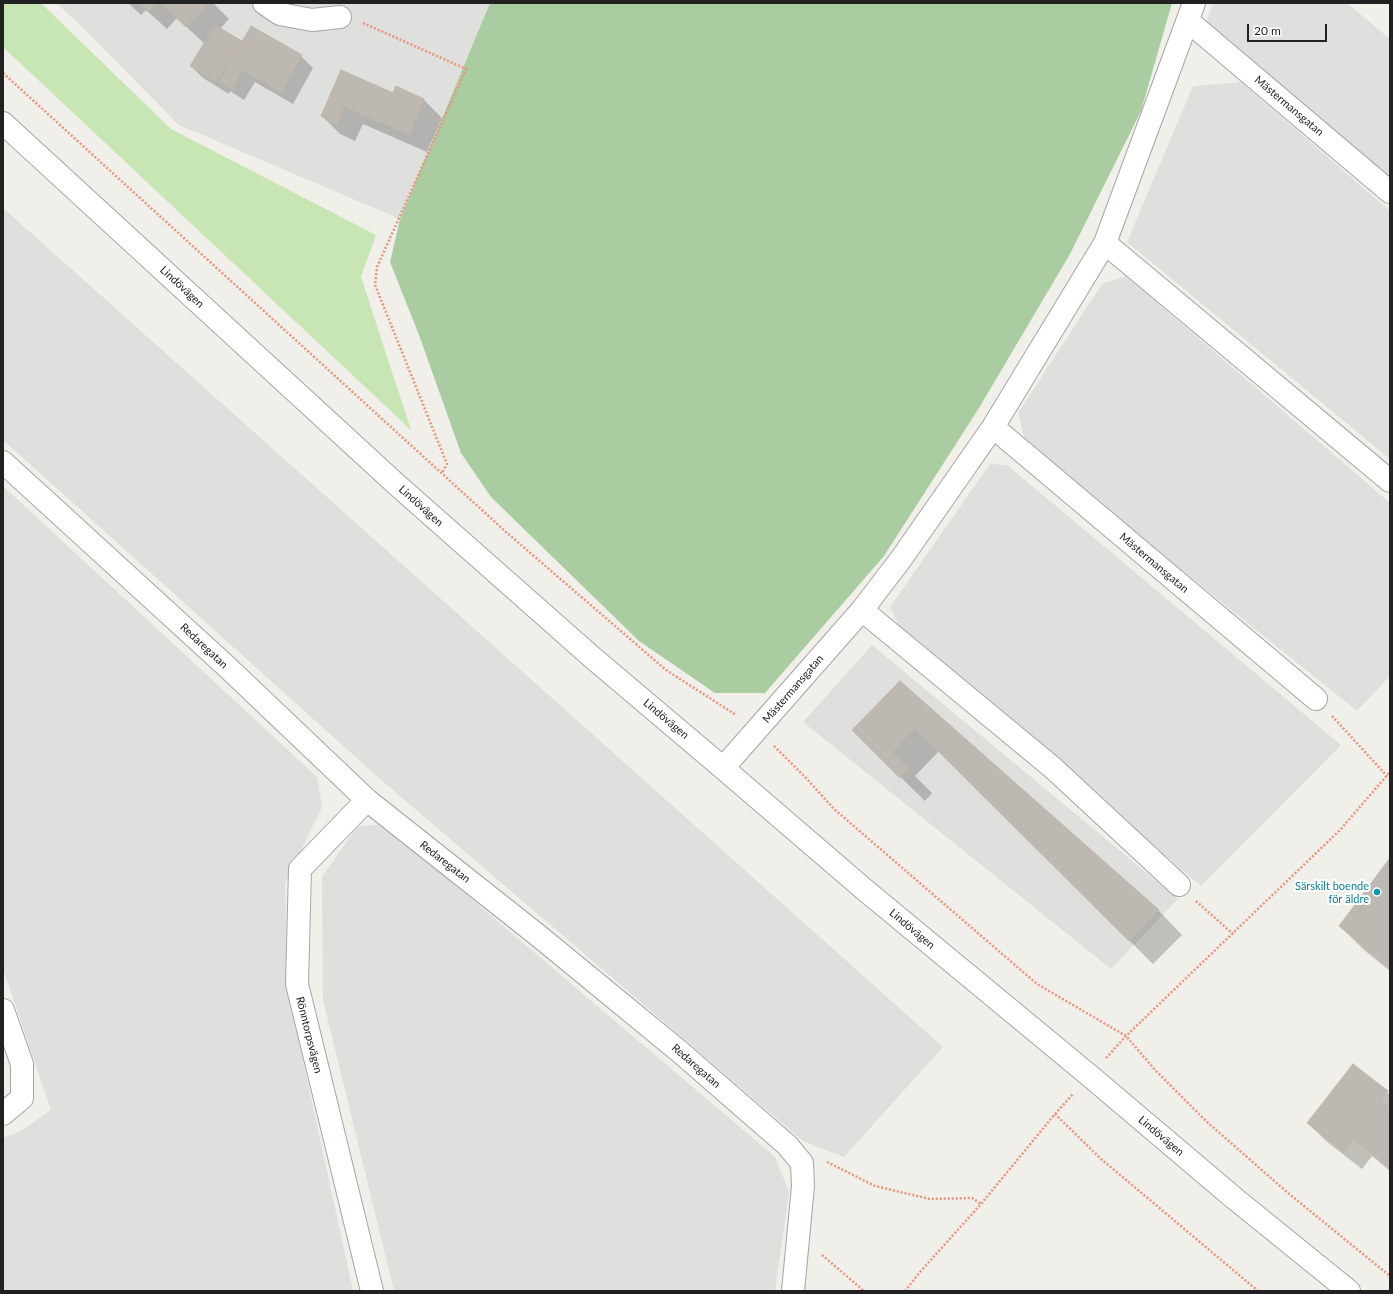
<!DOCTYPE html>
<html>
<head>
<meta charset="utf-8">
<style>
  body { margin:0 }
  #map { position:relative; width:1393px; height:1294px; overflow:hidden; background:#f1efe9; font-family:Lato,sans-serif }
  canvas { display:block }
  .frame { position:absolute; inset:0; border:4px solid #212121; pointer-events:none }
  .scale { position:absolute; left:1247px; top:24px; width:80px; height:18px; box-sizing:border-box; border:2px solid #212121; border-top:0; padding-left:5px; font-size:12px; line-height:14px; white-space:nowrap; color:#212121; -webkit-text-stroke:3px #fff; paint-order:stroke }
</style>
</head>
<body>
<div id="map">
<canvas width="1393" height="1294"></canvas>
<div class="frame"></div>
<div class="scale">20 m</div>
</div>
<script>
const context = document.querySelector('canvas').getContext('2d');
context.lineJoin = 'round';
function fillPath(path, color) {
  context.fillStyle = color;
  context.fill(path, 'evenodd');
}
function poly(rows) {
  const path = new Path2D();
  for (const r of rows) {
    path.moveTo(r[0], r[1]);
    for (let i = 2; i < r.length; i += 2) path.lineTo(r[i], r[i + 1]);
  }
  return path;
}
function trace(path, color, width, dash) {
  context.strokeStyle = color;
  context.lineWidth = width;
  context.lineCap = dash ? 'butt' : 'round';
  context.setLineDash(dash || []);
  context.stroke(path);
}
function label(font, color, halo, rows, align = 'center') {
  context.font = font + ' Lato,sans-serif';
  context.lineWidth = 4;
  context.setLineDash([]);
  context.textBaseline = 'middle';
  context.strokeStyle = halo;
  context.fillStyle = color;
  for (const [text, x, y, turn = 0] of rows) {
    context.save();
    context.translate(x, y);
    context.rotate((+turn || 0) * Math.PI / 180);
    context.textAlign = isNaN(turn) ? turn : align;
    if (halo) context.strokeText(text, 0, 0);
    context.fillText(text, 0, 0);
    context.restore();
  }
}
const residential = poly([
  [56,3,490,3,400,219,179,125,76,21],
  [1213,3,1347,3,1390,39,1390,177,1205,25],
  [1241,82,1390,211,1390,459,1127,242,1193,86],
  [3,208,943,1047,844,1157,803,1141,380,779,3,440],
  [1126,276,1390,503,1390,676,1357,711,1026,445,1018,413,1102,284],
  [990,464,1007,465,1341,745,1201,886,901,630,890,607],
  [3,486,317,777,322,807,285,884,288,992,353,1291,3,1291,3,1138,21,1131,51,1110,3,969],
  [872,645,1178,899,1111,969,803,722],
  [383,824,775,1157,789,1192,775,1291,394,1291,323,1000,322,877,357,827]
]);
const grass = poly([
  [3,3,41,3,171,129,376,235,361,277,411,430,3,47]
]);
const forest = poly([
  [490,3,1172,3,1141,111,1070,254,979,408,884,556,765,693,715,693,639,641,491,497,461,453,419,335,390,262,400,219]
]);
const shadow = poly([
  [128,3,213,3,229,19,220,29,242,43,301,56,313,68,293,104,255,82,244,100,230,91,229,94,203,78,191,66,205,44,177,18,167,29,146,10,141,15],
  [341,71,394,95,397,88,424,100,442,118,427,152,363,124,355,141,340,134,322,116],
  [900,682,1159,911,1182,935,1153,964,939,751,915,776,932,793,925,801,853,730],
  [1390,859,1390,971,1364,950,1340,926],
  [1353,1065,1390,1095,1390,1171,1372,1156,1362,1169,1326,1141,1308,1123]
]);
const building = poly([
  [139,3,156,3,148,12,139,3],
  [161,3,209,3,186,27,161,3],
  [215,25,242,41,216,82,190,66,215,25],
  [251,26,302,55,281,92,242,70,232,89,219,82,251,26],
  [341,70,393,93,396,86,424,99,409,135,344,106,337,124,321,116,341,70],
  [900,681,1159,910,1129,941,915,728,892,752,909,769,900,778,852,730,900,681],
  [1390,858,1390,968,1339,926,1390,858],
  [1353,1064,1388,1091,1381,1100,1390,1108,1390,1168,1353,1139,1344,1152,1307,1123,1353,1064]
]);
const path = poly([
  [363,23,466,69,377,267,375,285,447,464,442,473],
  [3,73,506,532,666,670,736,715],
  [1332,716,1387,776],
  [774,746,806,778,834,809,1037,984,1126,1036,1156,1071,1207,1122,1288,1193,1390,1276],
  [1196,901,1233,934],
  [1106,1058,1126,1036,1340,830,1390,772],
  [1055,1114,1073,1094],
  [827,1162,875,1186,930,1199,972,1198,981,1204],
  [822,1255,864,1291],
  [905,1291,920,1272,981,1204,1055,1114,1100,1158,1258,1291]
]);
const street = poly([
  [264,3,280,14,312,20,340,17],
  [1188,21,1390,192],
  [3,123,396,484,593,658,723,768,865,890,1090,1076,1234,1198,1349,1291],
  [1105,243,1390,481],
  [993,427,1316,699],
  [3,462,225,665,367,800,540,937,680,1052,787,1145,802,1163,803,1186,793,1291],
  [862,610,1053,768,1179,885],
  [723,768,862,610,901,559,993,427,1105,243,1194,3],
  [367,800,300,869,297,984,372,1291],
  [3,1010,22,1064,22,1098,3,1114]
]);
const markers = [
  [1377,892,4,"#0f9aa8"]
];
const streetNames = [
  ["Mästermansgatan",1289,106,40],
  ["Lindövägen",182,287,43],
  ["Lindövägen",421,506,42],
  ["Mästermansgatan",1154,563,40],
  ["Redaregatan",204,646,43],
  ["Mästermansgatan",793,689,-49],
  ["Lindövägen",666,719,40],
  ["Redaregatan",445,862,38],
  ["Lindövägen",912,929,40],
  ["Rönntorpsvägen",309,1035,76],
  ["Redaregatan",696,1066,41],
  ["Lindövägen",1161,1136,40]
];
const cultureNames = [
  ["Särskilt boende",1369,886],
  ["för äldre",1369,899]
];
fillPath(residential, '#dfdfde');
fillPath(grass, '#c8e6b4');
fillPath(forest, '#aacca1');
fillPath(shadow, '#0003');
fillPath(building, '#beb8b2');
trace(building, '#c1b7ac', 1);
trace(street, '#a5a5a5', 24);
trace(path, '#ee927c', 2.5, [2, 2]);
trace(street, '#fff', 22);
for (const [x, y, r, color] of markers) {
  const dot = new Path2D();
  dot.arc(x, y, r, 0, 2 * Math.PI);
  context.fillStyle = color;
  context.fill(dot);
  trace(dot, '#fff', 1.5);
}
label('11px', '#212121', '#fff', streetNames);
label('11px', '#0d838f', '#fff', cultureNames, 'right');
</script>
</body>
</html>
